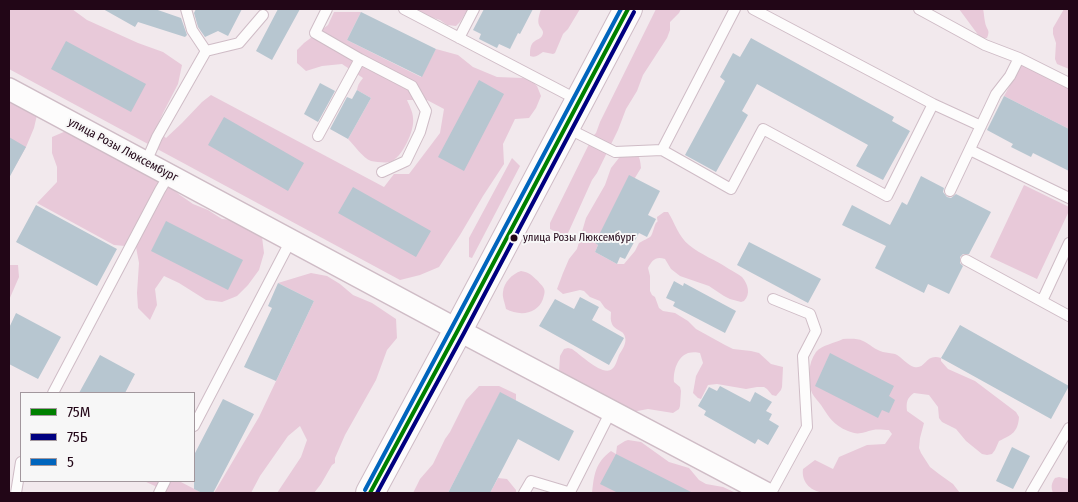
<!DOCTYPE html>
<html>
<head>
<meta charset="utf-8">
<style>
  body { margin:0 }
  #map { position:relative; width:1078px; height:502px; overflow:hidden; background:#f2e9ed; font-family:"Fira Sans Condensed",sans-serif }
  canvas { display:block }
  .frame { position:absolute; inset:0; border:10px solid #220617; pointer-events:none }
  .legend { position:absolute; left:20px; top:392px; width:175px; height:90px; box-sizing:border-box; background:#f7f7f7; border:1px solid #a2979d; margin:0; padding:6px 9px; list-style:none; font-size:15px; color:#220617 }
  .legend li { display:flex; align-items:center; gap:10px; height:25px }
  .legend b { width:25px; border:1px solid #a2979d }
</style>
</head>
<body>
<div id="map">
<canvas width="1078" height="502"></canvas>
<div class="frame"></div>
<ul class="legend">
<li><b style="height:6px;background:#008000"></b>75М</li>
<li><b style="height:6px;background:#000080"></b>75Б</li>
<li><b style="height:6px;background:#0065bd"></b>5</li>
</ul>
</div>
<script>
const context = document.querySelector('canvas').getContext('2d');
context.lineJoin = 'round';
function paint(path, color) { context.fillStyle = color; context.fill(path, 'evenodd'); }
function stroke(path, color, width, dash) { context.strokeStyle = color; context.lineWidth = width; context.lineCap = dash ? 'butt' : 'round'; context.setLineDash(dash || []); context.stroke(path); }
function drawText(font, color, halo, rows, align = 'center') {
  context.font = font + ' "Fira Sans Condensed",sans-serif'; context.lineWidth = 4; context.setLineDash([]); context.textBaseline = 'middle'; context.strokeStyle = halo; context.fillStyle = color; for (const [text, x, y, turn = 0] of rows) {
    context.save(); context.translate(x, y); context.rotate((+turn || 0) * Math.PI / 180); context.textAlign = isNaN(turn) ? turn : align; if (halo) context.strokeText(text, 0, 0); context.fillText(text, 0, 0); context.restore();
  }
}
const green = new Path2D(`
  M9,9h63l15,11 51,23 25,9 19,13 -4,19 -15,29 -7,16 10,9 16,-15 20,-21 9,-7 173,92 10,-13h15l31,-41 4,-24 -17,-9h-20c2,5 6,12 6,18 2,12 -11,40 -23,44 -4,1 -14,0 -19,-1 -8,-3 -17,-16 -23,-22l23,-41 -14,-8c1,-6 3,-8 6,-12l-21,-14 -20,2 -16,5 -9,-8v-13l7,-7 24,-18 6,-13h27l-14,28 74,37 15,-28 22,6 15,12 24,10 26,1 9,3 5,5 4,10 -5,12 -7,10 -14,1 -12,25 1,20 -21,32 -23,39 -21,32 -19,8 -20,5 -391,-211z
  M415,9h53l-8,13 -4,4 -9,-1 -7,-5 -13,-4z
  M541,9h39l-12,20 -5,5 -8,19 -2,1 -10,-2c-5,3 -7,6 -13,4 0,-6 0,-12 5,-15 3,-2 5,-2 7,-5 3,-5 -1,-7 -3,-11 -2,-5 1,-12 2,-16z
  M656,9h25l-2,4 -9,9v8l-3,8 -24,37 -6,16 -11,18 -8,21 -21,43 -5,7 -23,51 -2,4 -9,-2 -8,-4v-6l43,-87 3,-3 4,-11z
  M959,9h24c1,4 1,8 2,13 1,8 6,7 2,16h-5l-3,-2z
  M1064,9h5v60l-12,-5 -2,-5 1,-16 -3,-9v-6z
  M1023,62l46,18v49l-65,-33z
  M9,97l28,18 -3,13 -8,19 -17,30v15z
  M66,131l99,52 15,12 13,9 15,6 14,9 12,1 16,5 12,12 2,16 -5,17 -11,15 -11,11 -15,6 -16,-2 -27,-17 -15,-7 -9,13 2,16 -7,15 -12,-12 -1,-15 2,-30 -3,-16 -22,-2 -77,-42 20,-21v-15l-5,-14v-16z
  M626,149c12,4 14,6 15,19l-46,75 3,2 -3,7 22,12h7l11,-13 4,-8c14,-8 11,-3 16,-18 3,-7 3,1 2,-8l7,-5h4c7,11 10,24 21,33 12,10 27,15 40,24 4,2 9,5 13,8 6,7 9,17 2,24l-3,1 -11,-3 -6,-3 -15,-10 -29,-10 -9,-7 -6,-10c-10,-3 -13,2 -17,9l2,8v15l2,4 3,2 4,11 4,3 12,2 13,8 8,8 29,16 8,4 18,2 8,2 12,11 12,3 -1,20 -1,3 -5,6 -4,-1 -5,-6 -3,-2h-7l-11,2 -29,-5 -9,1 -7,14 -3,-1 -5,-5 3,-17 7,-13 -3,-10c-3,-1 -8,-1 -12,0 -11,4 -15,19 -14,29l6,5 1,4 -1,15 -1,3 -6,4 -25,-4 -16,3 -73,-40 1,-16 4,-7 4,-1 4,1c8,5 31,28 40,20 4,-3 5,-9 7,-14 3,-5 8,-12 6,-18 -1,-7 -11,-7 -13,-13 -2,-4 -1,-8 -1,-12l-6,-4 -5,-7 -10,-4 -6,-6 -4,-1 -17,4 -6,-5 6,-16 6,-14 8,-10 9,-31 19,-33 6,-17z
  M512,158l8,8 -48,92 -3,-1v-19z
  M1024,185l45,22v4l-32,68 -47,-22z
  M9,265h9l1,12 -10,23z
  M521,271c10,2 10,4 17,10 1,2 4,4 5,6 3,4 1,8 0,12 -6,16 -24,17 -37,10 -1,-6 -4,-12 -3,-17 1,-10 9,-18 18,-21z
  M311,273l16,3 13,8 13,11 19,8 24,16 1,19 -10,12 -11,30 -31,55 -10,23v5l-3,2 -11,19 -7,9h-37l24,-36 6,-17 -7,-14 -12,10 -28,40 -9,17h-37l45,-76 55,-116 -36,-18z
  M843,339c6,0 14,-1 20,2 7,3 12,9 20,11 4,1 8,1 12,2 7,3 12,11 19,13 12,3 11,-14 27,-9v3l7,8 27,12 41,31 3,5c-1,15 -7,18 -20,24l-4,9 -3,4 -5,1 -5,-1 -16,-13 -10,-12 -14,-7 -3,-4 -1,-11 -9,-12 -15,-2c-7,5 -8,9 -7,18l17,12 -4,15 -1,10 2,5 9,14 9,7 14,10 7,9h-135c-13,-1 -24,-10 -22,-24l12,-9 18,9 6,-12 28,-12 18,-1 7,-10 -3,-4c-5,0 -11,-1 -16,0 -10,2 -14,6 -25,1 -15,-6 -19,-14 -27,-26 -3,-4 -7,-8 -9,-12 -5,-12 -4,-30 4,-41 6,-7 19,-9 27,-13z
  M479,386h20l17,8v7l-16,-8 -52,100h-35l7,-14 13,-15 12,-25 5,-7 16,-32z
  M628,440l13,2 28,20 20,6 10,12 7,4 17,3 13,6h-144c2,-18 3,-30 19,-42l5,3 1,-8 8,-5z
  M1059,477l10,2v14h-16c-2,-6 -2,-9 2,-15z
  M498,478l9,1 9,11v3h-26z
  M144,481h35l23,12h-45l-2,-7z`);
const building = new Path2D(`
  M103,9h52l26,9 6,17 -2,2 -47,-15 -3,5z
  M196,9h46l-14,27 -10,-5 -13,6 -7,-10 -4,-14z
  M278,9h22l-28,51 -16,-9z
  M484,9h49l-13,25 -2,-1 -8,16 -11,-5 -2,4 -18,-9 2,-5 -8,-4z
  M361,12l75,37 -14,28 -75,-37z
  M751,38l143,79 -2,4 18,10 -27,49 -27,-14 12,-21 -111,-61 -15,27 6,4 -32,57 -31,-17 40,-74 -5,-4 13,-24 7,4z
  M66,41l80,43 -15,28 -80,-43z
  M479,80l25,14 -40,77 -26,-14z
  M320,83l15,8 -17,31 -14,-8z
  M357,90l14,8 -23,41 -18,-10 17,-32 5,2z
  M1004,96l65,33v42l-36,-18 -2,4 -20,-10 2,-3 -26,-14z
  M224,117l80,46 -16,28 -80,-46z
  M9,137l17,10 -17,31z
  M629,175l31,16 -12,24 8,4 -9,18 -8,-4 -14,26 -5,-2 -3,7 -22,-12 3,-7 -3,-2z
  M921,176l23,12 -1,4 4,5 4,1 5,-4 35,18 -22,42h-6l-3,3v6l3,3 -14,28 -21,-10 -4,9 -49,-25 11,-22 -44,-21 10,-20 38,20 12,-23 5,3z
  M353,187l78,44 -15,26 -78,-44z
  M36,205l81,44 -20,37 -81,-44z
  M166,221l77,39 -15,30 -77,-39z
  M749,242l72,37 -13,24 -71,-38z
  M674,281l9,5 1,-3 52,28 -11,22 -52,-27 2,-4 -9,-4z
  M278,283l36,18 -38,80 -32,-14 28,-59 -4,-2z
  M580,297l19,10 -7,13 32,18 -15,27 -70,-39 16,-27 19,10z
  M16,313l45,24 -23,42 -29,-15v-36z
  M960,325l109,61 -18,33 -110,-61z
  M830,353l64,33 -5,10 6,4 -6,13 -7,-3 -4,8 -63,-32z
  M100,355l35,19 -10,19h-46z
  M720,386l30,16 5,-10 17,10 -6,9 6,3 -3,6 10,6 -11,19 -10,-6 -3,5 -51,-29 2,-4 -8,-5 11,-19 8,4z
  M500,392l74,39 -15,30 -41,-22 -28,54h-42z
  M223,399l31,15 -41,79h-11l-8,-4v-34z
  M1012,447l18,9 -17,33 -17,-8z
  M616,454l77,39h-75l-18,-9z`);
const service = new Path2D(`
  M186,9l6,21 14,21
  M404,9l174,91
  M753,9l180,95
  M919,9l66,36 34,13
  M459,38l15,-29
  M360,59l52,27 14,25 -6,21 -14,29 -24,11
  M567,128l48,24 47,-2 69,39 32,-60 124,67 46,-92 48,22
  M318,136l42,-77 -45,-26 12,-24
  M662,150l73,-141
  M970,150l99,48
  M146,162l11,-25 49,-86 33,-8 24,-28
  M950,191l46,-97 14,-18 9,-18 50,25
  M966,260l103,56
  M1042,301l27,-58
  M53,393l107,-203 9,-15
  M194,426l97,-186
  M570,492l41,-81
  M16,493l5,-31
  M159,493l6,-12
  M524,493l7,-12 40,12
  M771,493l36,-66 -4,-71 13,-25 -6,-17 -37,-15
  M1031,493l38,-65`);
const minor = new Path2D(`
  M9,89l449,241 308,163`);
const secondary = new Path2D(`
  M370,493l88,-163 170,-321`);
const bus1 = new Path2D(`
  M370,493l88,-163 170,-321`);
const bus2 = new Path2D(`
  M377,493l87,-160 170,-321`);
const bus3 = new Path2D(`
  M365,490l87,-163 169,-318`);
const markers = [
  [514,238,4.5,"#220617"]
];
const busNames = [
  ["улица Розы Люксембург",523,238]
];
const streetNames = [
  ["улица Розы Люксембург",123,150,28]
];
paint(green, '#e8c9d9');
paint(building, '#b7c6d0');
stroke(service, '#cfbcc6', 12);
stroke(minor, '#cfbcc6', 24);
stroke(secondary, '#cfbcc6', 30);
stroke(service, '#fdfcfc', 10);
stroke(minor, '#fdfcfc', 21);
stroke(secondary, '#fdfcfc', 28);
stroke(bus1, '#008000', 4);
stroke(bus2, '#000080', 4);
stroke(bus3, '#0065bd', 4);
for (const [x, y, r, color] of markers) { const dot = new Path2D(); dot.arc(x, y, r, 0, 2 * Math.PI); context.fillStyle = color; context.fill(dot); stroke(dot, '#f7f7f7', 2); }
drawText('11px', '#220617', '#f7f7f7', busNames, 'left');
drawText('12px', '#220617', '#f7f7f7', streetNames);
</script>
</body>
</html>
